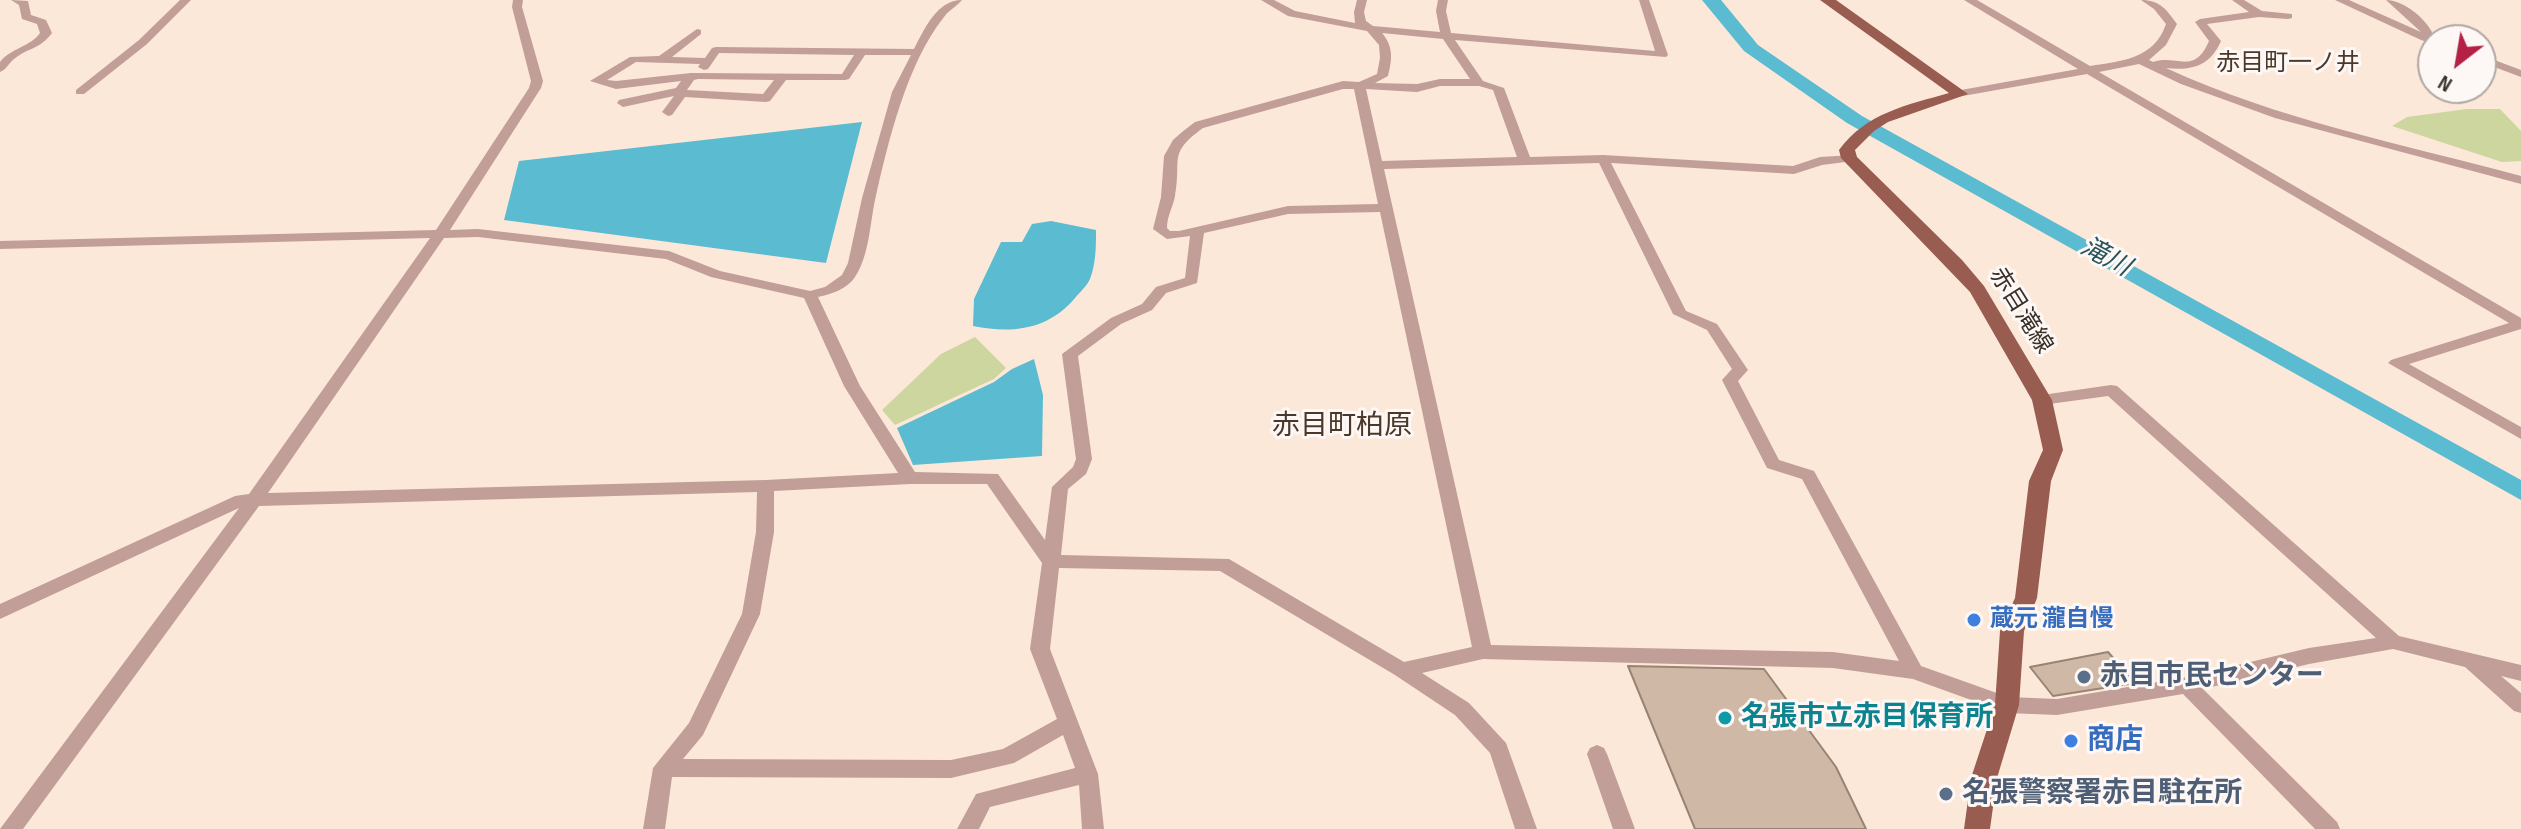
<!DOCTYPE html>
<html>
<head>
<meta charset="utf-8">
<style>
  body { margin:0 }
  #map { position:relative; width:2521px; height:829px; overflow:hidden; background:#fce8d9; font-family:"Sofia Sans Condensed",sans-serif }
  canvas { display:block }
  .north { position:absolute; left:2417px; top:24px; width:80px; height:80px; box-sizing:border-box; background:#fdf8f5; border:2px solid #afa8a3; border-radius:50%; rotate:211deg; font-size:22px; font-weight:700; line-height:32px; text-align:center; color:#393029 }
  .north::after { content:''; display:block; margin:auto; width:28px; height:36px; background:#b32145; clip-path:polygon(50% 0,100% 100%,50% 72%,0 100%) }
</style>
</head>
<body>
<div id="map">
<canvas width="2521" height="829"></canvas>
<div class="north">N</div>
</div>
<script>
const context = document.querySelector('canvas').getContext('2d');
context.lineJoin = 'round';
function paint(path, color) { context.fillStyle = color; context.fill(path, 'evenodd'); }
function stroke(path, color, width, dash) { context.strokeStyle = color; context.lineWidth = width; context.lineCap = dash ? 'butt' : 'round'; context.setLineDash(dash || []); context.stroke(path); }
function drawText(font, color, halo, rows, align = 'center') {
  context.font = font + ' "Sofia Sans Condensed","Noto Sans JP",sans-serif'; context.lineWidth = 6; context.setLineDash([]); context.textBaseline = 'middle'; context.strokeStyle = halo; context.fillStyle = color; for (const [text, x, y, turn = 0] of rows) {
    context.save(); context.translate(x, y); context.rotate((+turn || 0) * Math.PI / 180); context.textAlign = isNaN(turn) ? turn : align; if (halo) context.strokeText(text, 0, 0); context.fillText(text, 0, 0); context.restore();
  }
}
const green = new Path2D(`
  M2467,109h33l21,22v30l-19,1 -110,-36 15,-9z
  M975,337l31,31 -12,11 -99,46 -13,-15 59,-56z`);
const water = new Path2D(`
  M1702,0h19l37,45 104,71 659,364v20l-674,-377 -103,-72z
  M862,122l-36,141 -322,-43 15,-59z
  M1051,221l45,9c0,16 0,34 -6,49 -3,7 -11,14 -15,19 -27,32 -63,36 -102,28l1,-27 27,-57h21l10,-18z
  M1034,359l9,36 -1,61 -129,9 -16,-37 97,-46 18,-13z`);
const building = new Path2D(`
  M2108,652l27,31 -82,13 -23,-29z
  M1628,666l136,3 72,98 30,62h-171z`);
const minor = new Path2D(`
  M11,0l17,1 3,14 15,5 6,13c-13,17 -23,14 -38,26 -6,5 -7,10 -14,13v-10c11,-14 30,-15 40,-29l-3,-9 -15,-5 -3,-14z
  M180,0h11l-44,44 -63,50h-8v-4l63,-50z
  M513,0h10l-1,7 21,74 -2,7 -91,142 28,-1 191,22 51,20 90,20 15,-4 17,-12 6,-12 14,-65 30,-106 19,-37h-46l-16,24 -4,1h-59l-16,21 -4,1 -81,-5 -13,18 -4,1 -6,-4 12,-16 -51,11 -6,-4 2,-3 57,-12 5,-7 -65,8 -26,-8 40,-24 29,-1 38,-27 4,1v4l-29,23 33,1 7,-10 4,-1 198,2c11,-21 23,-49 48,-49 -5,6 -13,10 -18,17 -37,46 -56,125 -69,183 -5,24 -6,56 -20,77 -8,12 -23,17 -37,20l42,89 55,86 83,2 47,66 7,-53 21,-20 3,-8 -14,-105 49,-36 31,-14 14,-17 29,-9 5,-42 -23,3 -14,-10 8,-32 3,-41 9,-16 9,-8 13,-10 148,-41 16,1 18,-8 3,-16 -1,-13 -12,-14 -79,-15 -27,-16h13l21,11 60,12 -1,-11 3,-12h10l-3,12 2,9 7,5 67,6 -4,-21 2,-11h10l-2,11 5,22 204,18 -16,-51h10l19,55 -2,2 -211,-17 28,41 21,7 26,69 73,-2 190,11 27,-9 33,-2v6l-31,4 -28,9 -183,-11 75,148 31,13 31,46 -10,11 41,79 35,11 107,195 87,31 49,2 130,-22 122,-29 67,-10 -268,-242 -66,9 -8,-5 8,-5 69,-10 6,1 282,250 122,29v16l-20,-5 20,17v20l-7,-2 -49,-44 -72,-18 -84,15 -106,25 134,133 3,7h-25l-132,-135 -126,21 -50,-2 -94,-34 -80,-11 -350,-9 -61,14 47,30 37,40 31,86h-22l-25,-76 -35,-38 -60,-40 -175,-104 -161,-3 -9,81 48,125 6,55h-22l-3,-44 -89,22 -11,22h-22l19,-35 99,-26 -12,-33 -49,28 -63,15 -279,-1 -7,52h-22l10,-61 36,-45 53,-109 14,-82 1,-40 -498,14 -236,323h-23l239,-321 -239,111v-15l235,-108 14,-2 181,-256 -430,11v-8l436,-11 93,-142 2,-7 -19,-74zM1382,33l61,6 27,40h-30l-23,5 -42,-1 13,-7c4,-16 6,-29 -6,-43zM719,53l135,2 -12,19 -151,-1 -75,8 -9,-1 29,-18 64,2 -2,3 6,3 4,-1zM698,79l76,1 -11,14 -76,-4 7,-10zM1440,86h39l14,4 24,67 -135,4 -16,-72 51,3zM1343,89h11l24,115 -90,2 -109,25h-9l-3,-3c0,-12 6,-21 8,-32 7,-38 -8,-42 28,-68zM1599,163l74,151 34,16 25,39 -10,11 43,84 2,4 35,11 97,182 -66,-9 -342,-7 -107,-476zM1380,212l92,435 -68,15 -175,-103 -168,-4 7,-66 18,-15 6,-15 -14,-103 43,-32 31,-14 14,-17 31,-10 7,-50 84,-19zM478,237l188,22 45,18 93,21 40,88 54,87 -132,7 -498,13 176,-255zM910,484h77l55,79 -12,86 27,70 -54,30 -52,11 -268,-1 20,-24 57,-121 14,-82v-41z
  M1964,0h13l113,66c32,-5 64,-7 76,-42l-12,-15 -13,-9c19,0 25,9 36,24l-11,21 -17,15 4,2c24,-8 41,14 56,-21l-14,-19 5,-3 49,-7 -17,-12h12l18,11 30,3v4l-4,1 -29,-2 -52,7 14,17c-11,25 -29,30 -55,27 113,52 236,76 355,108v8l-246,-66 -94,-34 -42,-20 -40,8 422,246v11l-112,35 112,63v12l-133,-76 3,-3 118,-37 -422,-249 -130,23 -2,-3 6,-4 117,-21z
  M2335,0h14l72,32 -35,-32c17,0 38,17 46,32l-1,4 7,4h-5v4l-12,-4z
  M2481,55l40,15v7l-40,-15z
  M1597,745l7,3 3,6 28,75h-22l-26,-75 3,-6z`);
const major = new Path2D(`
  M1820,0h16l132,94 -80,28 -14,9 -19,19 2,7 105,103 22,26 68,114 11,50 -12,31 -14,117 -13,33 -5,74 -22,73 -7,51h-26l7,-51 24,-73 5,-74 15,-33 14,-117 14,-31 -11,-50 -62,-108 -129,-134 -2,-8c27,-37 68,-45 110,-57z`);
const markers = [
  [1974,620,8,"#3f7fe0"],
  [2084,677,8,"#5c6f8a"],
  [1725,718,8,"#0f9aa8"],
  [2071,741,8,"#3f7fe0"],
  [1946,794,8,"#5c6f8a"]
];
const farQuarternames = [
  ["赤目町一ノ井",2288,64]
];
const streetNames = [
  ["赤目滝線",2020,311,58]
];
const shopNames = [
  ["蔵元 瀧自慢",1990,620]
];
const waterNames = [
  ["滝川",2105,258,28]
];
const quarterNames = [
  ["赤目町柏原",1342,427]
];
const nearServicenames = [
  ["赤目市民センター",2100,677],
  ["名張警察署赤目駐在所",1962,794]
];
const nearCulturenames = [
  ["名張市立赤目保育所",1741,718]
];
const nearShopnames = [
  ["商店",2087,741]
];
paint(green, '#ccd69e');
paint(water, '#5abbd1');
paint(building, '#cfb8a6');
stroke(building, '#998372', 2);
paint(minor, '#c19e97');
paint(major, '#995c51');
for (const [x, y, r, color] of markers) { const dot = new Path2D(); dot.arc(x, y, r, 0, 2 * Math.PI); context.fillStyle = color; context.fill(dot); stroke(dot, '#fdf8f5', 3); }
drawText('24px', '#4b3829', '#fdf8f5', farQuarternames);
drawText('24px', '#393029', '#fdf8f5', streetNames);
drawText('bold 24px', '#366cbe', '#fdf8f5', shopNames, 'left');
drawText('italic 26px', '#29545e', '#fdf8f5', waterNames);
drawText('28px', '#4b3829', '#fdf8f5', quarterNames);
drawText('bold 28px', '#4e5e75', '#fdf8f5', nearServicenames, 'left');
drawText('bold 28px', '#0d838f', '#fdf8f5', nearCulturenames, 'left');
drawText('bold 28px', '#366cbe', '#fdf8f5', nearShopnames, 'left');
</script>
</body>
</html>
